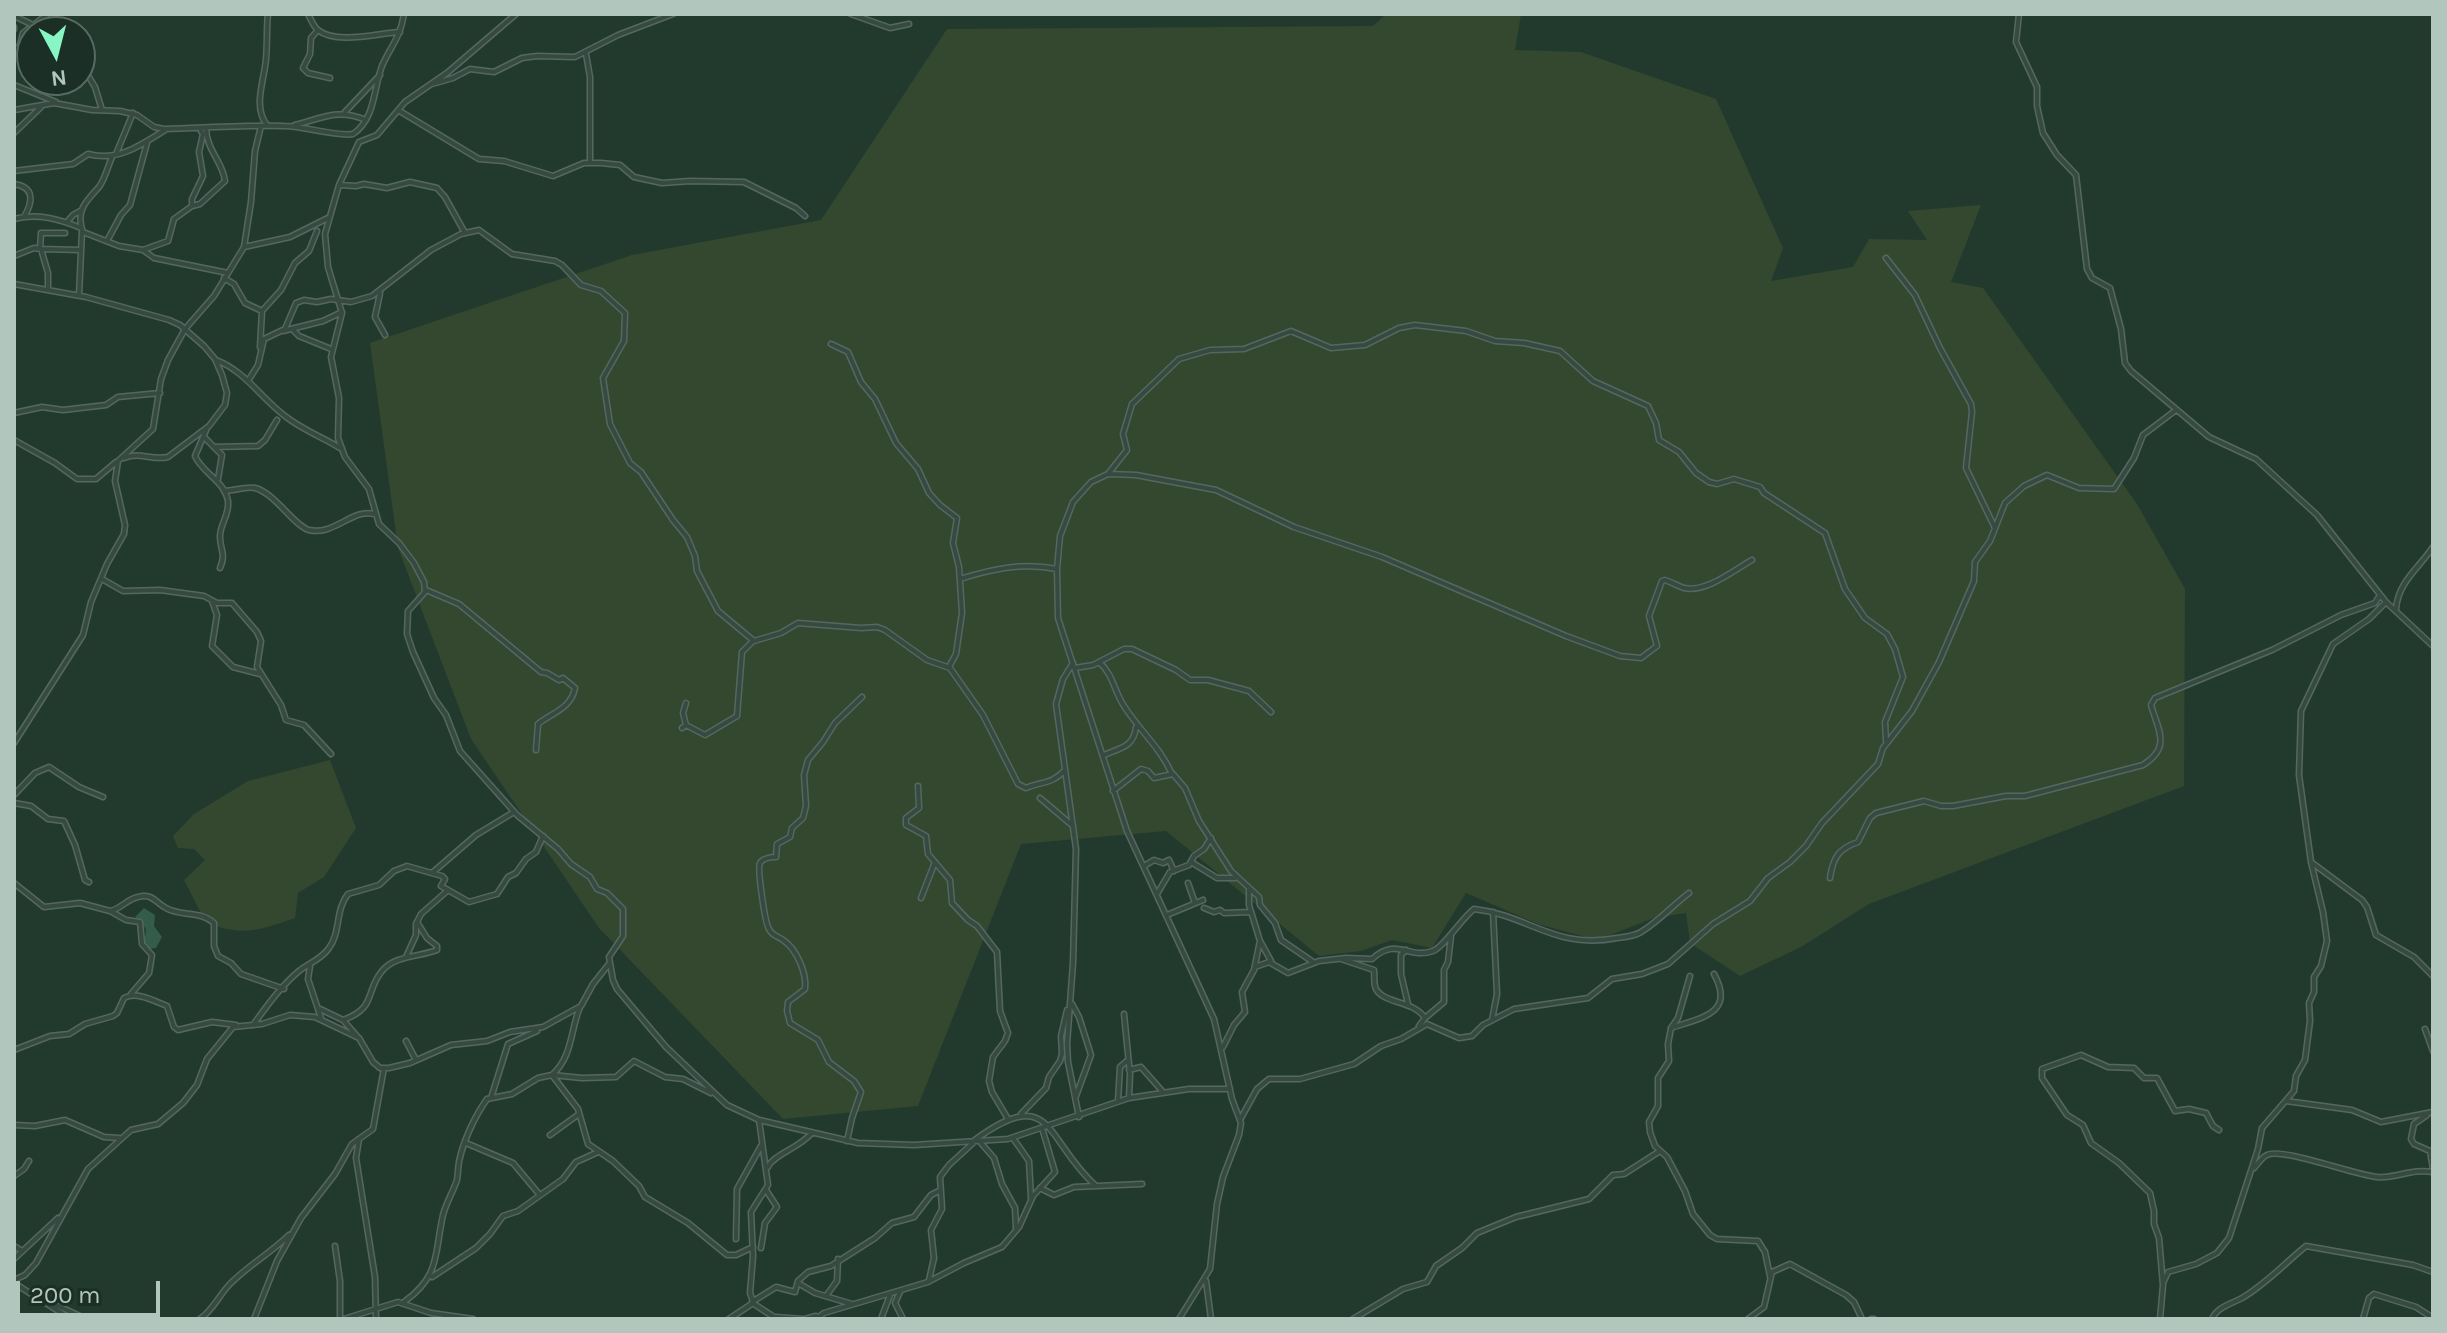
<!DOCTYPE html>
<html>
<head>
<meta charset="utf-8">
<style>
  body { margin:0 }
  #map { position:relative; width:2447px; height:1333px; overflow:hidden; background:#223a2e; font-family:Karla,sans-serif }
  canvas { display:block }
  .frame { position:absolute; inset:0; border:16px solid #b1c6bd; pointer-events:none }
  .north { position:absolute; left:16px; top:16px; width:80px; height:80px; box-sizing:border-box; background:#1b2f26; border:2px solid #576b62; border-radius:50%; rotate:173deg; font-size:22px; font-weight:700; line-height:32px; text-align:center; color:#b1c6bd }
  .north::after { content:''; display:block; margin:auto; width:28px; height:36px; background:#87f5c4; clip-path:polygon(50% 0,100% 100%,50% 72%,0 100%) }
  .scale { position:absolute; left:16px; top:1281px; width:144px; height:36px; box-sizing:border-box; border:4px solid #b1c6bd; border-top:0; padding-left:10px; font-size:24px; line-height:28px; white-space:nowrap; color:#b1c6bd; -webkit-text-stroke:6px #1b2f26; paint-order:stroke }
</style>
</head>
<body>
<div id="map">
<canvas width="2447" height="1333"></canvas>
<div class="frame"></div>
<div class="north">N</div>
<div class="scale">200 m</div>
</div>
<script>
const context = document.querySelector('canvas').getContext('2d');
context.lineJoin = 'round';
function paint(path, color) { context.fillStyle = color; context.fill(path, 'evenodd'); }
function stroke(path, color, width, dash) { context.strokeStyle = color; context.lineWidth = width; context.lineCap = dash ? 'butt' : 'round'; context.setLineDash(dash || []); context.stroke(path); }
const green = new Path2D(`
  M1386,14h135l-6,36 66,2 135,47 67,149 -12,33 82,-14 16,-28 58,1 -19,-29 73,-6 -30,77 32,6 154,216 48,85 -1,197 -315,118 -68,43 -61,29 -50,-33 -4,-30 -32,5 -57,22 -59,-16 -72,-31 -34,55 -40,-8 -31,11 -42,5 -153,-125 -145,13 -103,262 -135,13 -184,-191 -128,-189 -73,-191 -28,-205 262,-88 189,-35 126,-191 426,-3z
  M330,760l26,68 -32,49 -26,16 -3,25c-37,13 -52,18 -89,5l-22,-43 21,-20 -11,-11 -16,-1 -5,-12 21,-22 54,-33z`);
const water = new Path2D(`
  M144,908l11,7 -1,11 8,11 -6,11 -7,1 -5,-5 2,-14 -5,-10 -6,-3z`);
const minor = new Path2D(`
  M308,14c3,5 5,12 10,16 18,15 61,3 82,2
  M516,14l-69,59 -42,29 -28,33 -18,7 -20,43 -14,49 3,33 14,46 -11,44 8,41 -1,40 7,19 24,32 10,35 20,19 15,20 10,19 1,10 -17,19 -1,23 6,18 21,46 12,17 14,36 57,64 41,34 13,15 19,13 7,12 10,4 16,16v27l-14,21 4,23 4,9 49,58 61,58 32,15 99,23 56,2 94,-6 121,-41 60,-9h41
  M851,14l39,14 19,-4
  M2019,14l-3,28 21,45v19l6,27 14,22 19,20 11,94 5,9 18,10 11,41 4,34 6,8 78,66 47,22 61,56 69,87 47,44
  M14,16l34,16
  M14,27v2
  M318,30l-7,8 -1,16 -7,14 5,5 22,5
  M14,52l6,-7 3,-12 25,-19
  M586,54l4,23v86
  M80,62l15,25 7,23
  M432,84l21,-6 17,-9 24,3 28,-14 15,-2 38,1 43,-22 55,-21
  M14,85l42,17
  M14,110l40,-7 38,7 28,1 17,4 17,12 10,2c40,-1 80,-4 120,-3 21,0 52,11 69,8 23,-16 20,-45 29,-68 9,-21 18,-27 22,-52
  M398,110l81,49 25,2 49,15 31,-13h17l19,2 14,12 28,6 28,-2 54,1 52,26 9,8
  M345,112l35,-37
  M267,125c-13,-16 -5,-39 -2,-58 3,-17 1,-35 3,-53
  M295,125c28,-7 43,-17 71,-5
  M14,133l27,-26
  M116,154l17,-41
  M112,157c-4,9 -7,22 -13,30 -13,14 -24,24 -16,45l36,14 24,4 11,8 74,15
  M14,171l59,-7 15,-10c30,8 53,-9 77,-24
  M14,184c21,3 19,18 10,33
  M340,185l16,1 8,-2 23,4 23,-6 27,6 8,9 20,36
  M192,206v-7l11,-23 -4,-24 4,-18 -2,-3
  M14,219c24,-6 45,0 67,9
  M67,222l6,-7 9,-5
  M107,241l14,-26 9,-10 17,-62
  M244,247l46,-10 38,-19
  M40,249l1,-16h24
  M41,249l39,1
  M143,250l25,-9 6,-22 18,-13 8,-2 25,-23c-2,-19 -18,-30 -19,-52
  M14,256l20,-8 7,1 7,24v16
  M1886,258l29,37 25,53 31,56 1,8 -6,56 29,60
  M224,278l10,6 11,19 17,8
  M14,284l72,13 83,23 11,5 24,21 11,13 7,16 5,18 -2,12 -16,21 -41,31c-16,4 -28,-6 -44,1
  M380,293l-5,24 10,18
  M79,295l3,-64
  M283,331l40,-10 19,-9
  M294,331l5,5 32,13
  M831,344l17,8 13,30 14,17 21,44 22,26 11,24 11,12 17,13 -4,25 6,24 3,46 -6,41 -7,13
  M260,347l2,-36 19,-21 14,-27 14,-12 8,-20
  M216,360c29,11 45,38 69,56 16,13 37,21 55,32
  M248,381l10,-16 6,-26 21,-10 11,-26 8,-3 13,2 14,-3 20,3 21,-6 59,-46 30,-16 18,-4 33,24 43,7 7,4 19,20 20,6 24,22 -1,28 -21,37 7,46 20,39 11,9 32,48 14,17 8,19 2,15 21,40 36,30 27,-8 17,-10 63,5 16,-1 8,3 42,30 23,8 33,47 35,69 8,4c16,-7 25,-3 39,-18
  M14,413l28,-6 21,3 43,-5 12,-8 42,-4
  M207,428l-12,28c7,17 29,24 33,45 2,14 -9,24 -8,37 1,15 6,15 0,30
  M204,437l18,18 -4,24
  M14,440l41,23 22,16h19l20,-17
  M214,447l44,-1 7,-6 12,-20
  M1108,474l19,-24 -4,-16 9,-30 47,-45 31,-9 34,-1 47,-18 40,17 34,-3 34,-17 16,-3 51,6 29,10 29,2 36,8 33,30 55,25 8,17 3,17 20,12 17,21 13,9 8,2 17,-5 26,8 4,6 61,40 20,56 20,29 22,16 8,15 8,28 -18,45 1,19
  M224,491c10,0 22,-5 31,-3 20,5 39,38 54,42 25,6 44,-22 65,-16
  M102,579l21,12 37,-1 44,6 13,7h15l25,29 4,9 -4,26 24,38 5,15 18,5 27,29
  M960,579c32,-10 63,-17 97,-10
  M426,590l33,14 82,68 6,1 12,7 4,-2 12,10c-4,21 -24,25 -37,36l-2,26
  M212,601l5,14 -5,31 21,21 27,7
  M2396,609c2,-27 23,-41 37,-62
  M1099,662c14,12 15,29 25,44 15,24 36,41 48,68
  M1073,663l-10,16 -7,25 20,145 -3,114 -6,81 1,18 11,55
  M1075,668l18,-3 31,-16h8l44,21 14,10h18l41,11 22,21
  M686,703l-3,10 3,12
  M682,728l4,-3 19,10 32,-19 5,-64 11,-11
  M14,743l69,-108 8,-33 16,-38 17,-30 1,-9 -10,-44 3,-20 35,-32 8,-50 7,-19 17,-31 29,-33 30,-49 7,-45 4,-51 6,-25
  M1104,755c16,-7 30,-8 32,-28
  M918,786l1,22 -13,10v7l20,11 2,18 22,26 2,23 16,17 9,6 20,26 3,59 8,22 -3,8 -12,16 -4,24 3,11 16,27
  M1113,791l28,-22 7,2 6,7 19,-4 12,14 14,33 32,50 28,26 1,8 15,18 6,17 32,22
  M14,795l21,-22 14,-6 30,20 24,10
  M1040,798l33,28
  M14,803l17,3 17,13 16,2 11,24 10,35 4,2
  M1191,862l26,16h18
  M2311,862l51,38 5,7 9,28 38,22 19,19
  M1144,866l10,-6 9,3 6,-3 5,11
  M432,873l44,-38 38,-23
  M1830,878c3,-20 8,-29 28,-36l12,-24 6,-5 48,-12 17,5h12l53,-10h19l118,-31c28,-18 16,-33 8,-60l4,-7 117,-48 69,-35 34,-12 5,-8
  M14,883l30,24 36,-4 30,8c11,-2 17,-12 28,-14 14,-4 17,5 28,11 15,9 34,2 48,15v23l4,10 13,7 10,11 43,15
  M1188,883l7,20
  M1157,894l13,-22 19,-7 5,-9 10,-7 7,-11
  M921,898l14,-36
  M1204,908l10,4 6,-2 4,3 27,-1
  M110,911l16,9 14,2 2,22 10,11 -3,18 -18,21
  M1167,915l36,-15
  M1260,941l11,20
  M1406,950l-5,5v19l7,30
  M406,957l10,-22v-11l5,-10 26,-23
  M1341,959l33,11c1,6 -1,13 2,19 8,15 37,11 49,29
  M310,966l-2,13 13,39
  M1255,967l14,-5 19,11 31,-12 27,-3 26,1c25,-23 36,1 61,-8 11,-4 28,-32 41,-42 55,6 80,41 143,29 8,-1 18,-2 24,-6 17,-10 32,-27 48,-39
  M1690,976l-12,42 -7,10 -3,16 1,17 -11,17v28l-9,16 1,10 5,14 12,11 18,34 8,23 17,21 7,4 41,2 7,11 5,24
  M1072,1004l7,13 12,38 -15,41
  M580,1007c-10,24 -7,49 -28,68l26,34 10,35 25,17 26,25 6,11 43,26 39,32h9l17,-8
  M320,1009l23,11 14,16
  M1124,1014l6,60 -1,24
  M343,1020c34,-12 22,-29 39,-49 13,-16 38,-14 55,-21v-4l-10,-8 -10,-16
  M1492,1020l5,-26 -4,-82
  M253,1025c14,-19 28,-39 46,-54 10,-8 23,-12 30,-23 12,-16 6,-38 19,-54l31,-9 15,-14 13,-5 35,10 3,3 -4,7 28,16 28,-8 11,-17 8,-4 10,-14 10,-7 7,-16
  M1419,1026l6,-8 19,-16v-32l4,-8 3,-26
  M1671,1028c29,-10 65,-14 43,-54
  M2425,1029l8,22
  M406,1041l10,19
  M1223,1047l11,-22 11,-13 -3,-20 12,-22 6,-29 -11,-36v-16
  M14,1050l36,-14 19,-2 16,-10 28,-8 4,-3 7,-15c13,-7 30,3 43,8l7,21 4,3 34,-8 24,3
  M1129,1070l12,-3 22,25
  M491,1098l17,-54 29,-13
  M1118,1101l2,-34 8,-7
  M2286,1101l66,9 29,12 52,-10
  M1021,1114l25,-26 3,-11 11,-16 2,-7 -1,-18 6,-26
  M2427,1115l-13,9 -3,15 3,5 16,7 3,18
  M1241,1118l16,-29 12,-10h31l54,-15 27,-18 20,-7 26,-15 32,14 13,-2 11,-11 31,-16 74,-11 24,-19 30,-5 26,-10 45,-40 37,-23 18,-23 22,-16 16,-16 16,-23 56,-59 5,-16 29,-37 27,-49 35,-81 1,-19 15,-21 15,-38 19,-17 23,-11 32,13 35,1 20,-31 9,-23 33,-25
  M759,1120l9,65 -17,27 2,44 -3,37 4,11 23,15
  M14,1125l21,1 30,-6 39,17 15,1
  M550,1135l29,-21
  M1013,1138l16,23 2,37
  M359,1139l-3,19 19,119 1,42
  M847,1141l5,-23 9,-26 -7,-11 -25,-19 -11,-22 -28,-17 -3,-12 1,-9 17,-13c2,-15 -8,-40 -22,-49 -5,-4 -11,-4 -14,-11 -4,-6 -12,-61 -9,-66 3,-5 12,-6 16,-6l1,-13 13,-7 2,-9 11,-10 3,-12 -2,-31 4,-15 15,-18 12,-19 27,-26
  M972,1142c82,-61 72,-2 124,44
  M466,1143l47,20 26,31
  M981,1143l13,15 8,26 13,24 1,20
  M768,1167c5,-12 31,-19 44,-34
  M2254,1168c4,-4 8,-11 13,-13 15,-8 87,20 110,22 19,2 34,-9 56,-5
  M14,1176l10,-7 5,-8
  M1040,1188l14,7 20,-8 68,-3
  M736,1239l1,-50 24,-43
  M14,1246l8,5
  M335,1246l5,35v38
  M761,1248l4,-25 12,-16 -11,-17
  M14,1259l44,-41
  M432,1277l44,-29 14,-14 13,-18 15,-5 45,-32 13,-17 20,-9
  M14,1280l11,-5 11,-12 52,-94 43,-39 27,-6 25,-21 14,-18 10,-26 26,-32 29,-3 28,-9 25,2 44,21 14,24 7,6h9l21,-5 41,-18 36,-4 23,-9 33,-5 38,-21 12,-22 16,-20
  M929,1280l5,-22 -3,-28 11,-21 -2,-32 9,-12 24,-22
  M1206,1281l5,38
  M14,1283l57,36
  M798,1283l17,10 37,11
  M2163,1283l5,-11 28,-8 21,-11 12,-15 29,-89 4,-21 32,-37 2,-15 9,-16 5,-39 -1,-18 5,-11v-15l7,-11 6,-25 -4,-29 -12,-50 -12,-87 2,-64 32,-67 36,-25 17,-17
  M900,1292l-5,11 8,16
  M826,1296l11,-15 1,-22
  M41,1298l45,21
  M404,1302c37,-27 30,-47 39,-87 3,-12 10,-23 14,-35 1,-6 1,-12 2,-18 4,-21 16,-46 28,-63l25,-5 26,-16 14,-3 30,3 34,-1 18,-16 31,16 18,2 28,14
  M752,1302l24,-15 19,5 3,-11 10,-9 23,-6 44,-28 17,-15 22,-6 17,-22 8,-4
  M776,1317l26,2
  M200,1319c13,-9 18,-22 29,-34 18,-19 42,-32 60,-50
  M254,1319l23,-58 24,-43 34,-44 17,-30 21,-15 11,-61
  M344,1319l54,-17 33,11 42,6
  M729,1319l24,-16
  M805,1319l11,-3
  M816,1319l8,-6 104,-31 36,-19 38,-16 17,-20 14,-31 22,-24 -13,-44
  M881,1319l9,-24
  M1179,1319l31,-50 7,-65 6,-27 16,-42 2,-12 -9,-24 -18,-80 -87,-188 -69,-213 -1,-49 3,-33 13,-34 18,-20 17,-8 28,1 80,15 78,37 88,30 184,79 54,20 21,2 16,-12 -8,-30 13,-35 3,-1c6,2 13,6 19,8 22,5 50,-18 68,-28
  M1353,1319l50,-30 24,-7 9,-16 26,-18 15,-15 39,-16 73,-18 24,-24 11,-1 36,-23
  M1748,1319l16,-12 8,-35 18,-8 56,31 8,7 8,17
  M1871,1319h3
  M2160,1319l3,-34 -4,-47 -5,-14v-13l-4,-18 -31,-30 -28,-20 -8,-18 -16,-10 -25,-37v-9l39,-14 27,12 26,1 10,10h13l18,33 14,-2 17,4 7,13 6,4
  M2212,1319c5,-12 19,-15 30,-21 24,-14 43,-35 64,-52l107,19 20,7
  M2363,1319l6,-21 5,-4 42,13 17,11`);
paint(green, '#33482f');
paint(water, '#335d4a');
stroke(minor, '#54685f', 7);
stroke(minor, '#364a41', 4);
</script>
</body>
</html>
